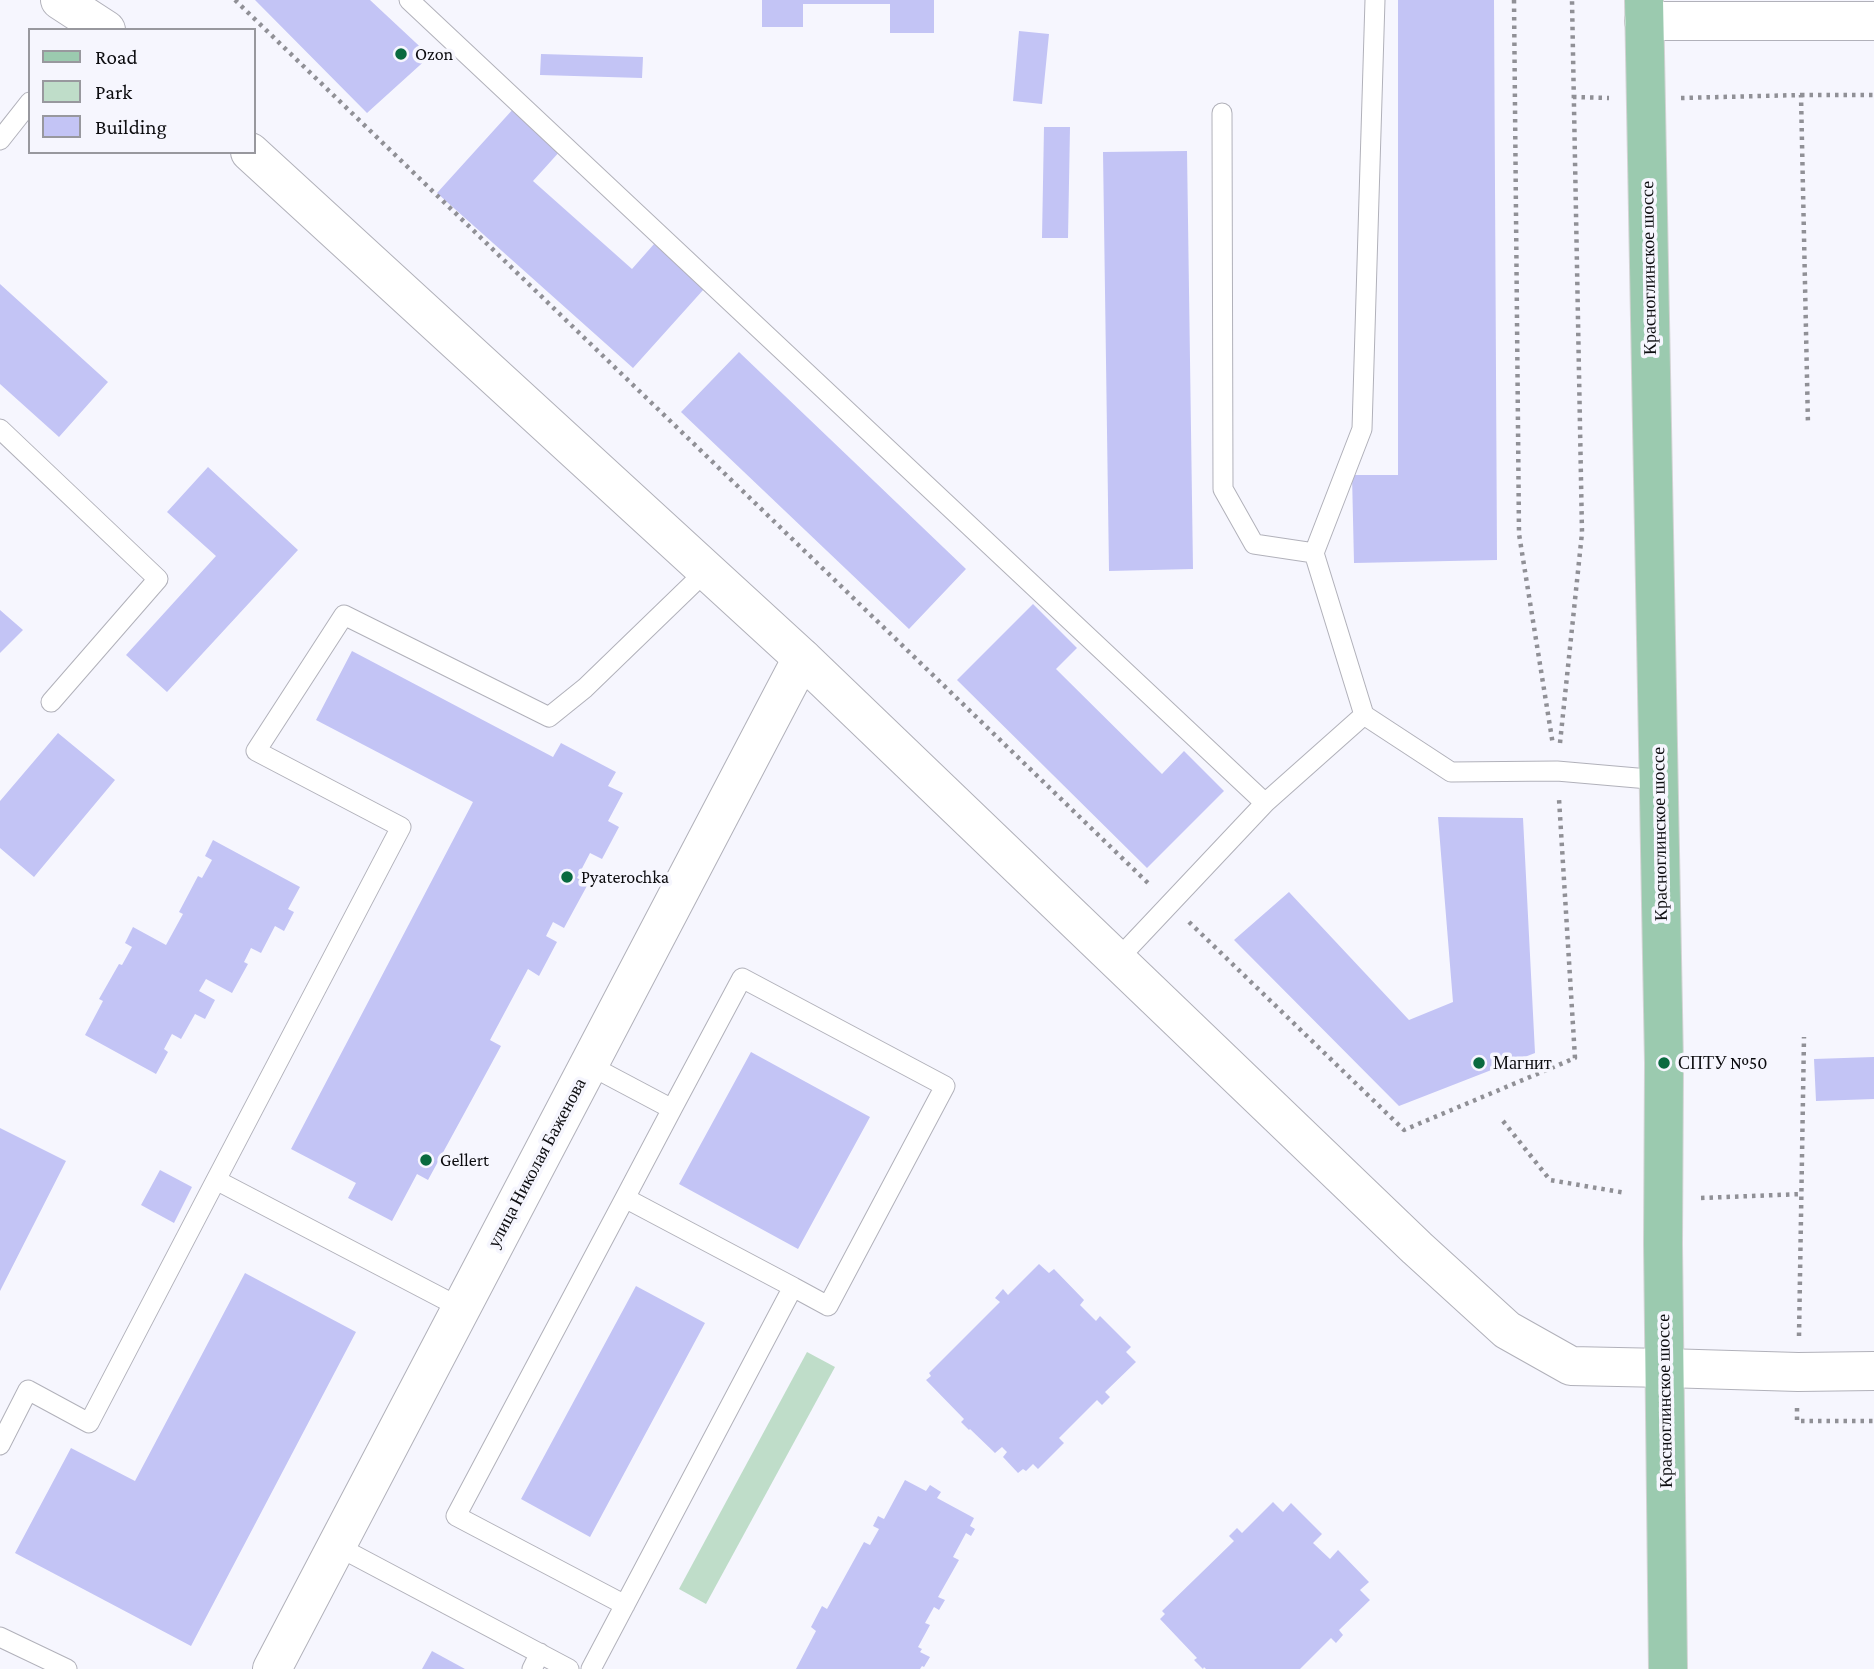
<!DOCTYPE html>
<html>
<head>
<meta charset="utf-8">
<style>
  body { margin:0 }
  #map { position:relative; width:1874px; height:1669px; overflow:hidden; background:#f6f6fe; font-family:"Crimson Pro",serif }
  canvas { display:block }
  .legend { position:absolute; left:28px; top:28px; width:228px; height:126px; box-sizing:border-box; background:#f6f6fe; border:2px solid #98989e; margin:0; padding:9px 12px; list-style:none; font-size:21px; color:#0c0c0f }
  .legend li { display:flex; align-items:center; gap:14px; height:35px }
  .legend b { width:35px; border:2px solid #98989e }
</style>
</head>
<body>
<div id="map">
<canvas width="1874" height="1669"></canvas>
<ul class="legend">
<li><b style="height:9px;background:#9bcaaf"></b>Road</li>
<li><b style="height:19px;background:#bfddc9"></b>Park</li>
<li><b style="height:19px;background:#c3c4f5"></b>Building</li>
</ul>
</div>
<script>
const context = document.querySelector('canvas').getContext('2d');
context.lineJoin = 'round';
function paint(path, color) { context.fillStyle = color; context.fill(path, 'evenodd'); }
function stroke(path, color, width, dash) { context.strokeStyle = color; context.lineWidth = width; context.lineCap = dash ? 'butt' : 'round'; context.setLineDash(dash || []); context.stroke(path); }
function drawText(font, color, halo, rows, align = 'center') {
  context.font = font + ' "Crimson Pro",serif'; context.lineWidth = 7; context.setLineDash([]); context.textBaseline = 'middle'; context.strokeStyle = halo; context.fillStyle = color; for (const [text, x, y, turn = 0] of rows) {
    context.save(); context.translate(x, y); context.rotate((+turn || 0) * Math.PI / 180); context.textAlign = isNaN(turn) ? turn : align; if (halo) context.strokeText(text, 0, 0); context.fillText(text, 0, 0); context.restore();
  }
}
const green = new Path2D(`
  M807,1352l28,15 -129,237 -27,-15z`);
const building = new Path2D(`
  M255,0h115l60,56 -63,57z
  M762,0h172v33h-44v-29h-87v23h-41z
  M1398,0h96l3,560 -143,3 -2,-88h46z
  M1019,31l30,3 -7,70 -29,-3z
  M541,54l102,3 -1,21 -102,-3z
  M514,108l47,42 -28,31 99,88 22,-25 50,45 -71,79 -196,-175z
  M1044,127h26l-2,111h-26z
  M1187,151l6,418 -84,2 -6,-419z
  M0,284l108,98 -49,55 -59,-53z
  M739,352l227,217 -57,60 -228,-217z
  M208,467l90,83 -131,142 -41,-37 90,-99 -49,-44z
  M1033,604l44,44 -21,21 106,105 22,-23 40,40 -77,77 -190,-188z
  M0,610l23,20 -23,23z
  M352,651l201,106 8,-14 55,29 -8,14 15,7 -15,28 11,6 -17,32 -12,-6 -13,25 11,6 -24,44 -11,-6 -7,14 11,6 -18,34 -11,-7 -38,71 11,6 -73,134 -11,-6 -25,47 -44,-23 8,-15 -65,-34 182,-347 -157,-82z
  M58,733l57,47 -81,97 -34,-29v-47z
  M1438,817l85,1 12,235 -136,53 -165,-166 55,-48 120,128 44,-18z
  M213,840l87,47 -12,22 6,3 -10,19 -9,-5 -14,27 -10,-5 -7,14 4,2 -16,29 -26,-14 -7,12 16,9 -10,19 -10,-5 -14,25 -9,-5 -8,15 4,3 -12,22 -71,-39 18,-34 -4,-2 20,-35 3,1 10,-18 -7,-4 8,-16 33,18 17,-31 -4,-2 19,-36 4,2 10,-18 -7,-4z
  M751,1052l119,65 -72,132 -119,-65z
  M1874,1057v42l-58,2 -2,-42z
  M0,1128l66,33 -66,130z
  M160,1170l32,17 -18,36 -33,-18z
  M1039,1264l10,9 5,-4 30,31 -4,5 16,16 4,-5 31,31 -5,5 10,10 -31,30 5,5 -8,8 -5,-5 -38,38 5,5 -26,26 -5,-5 -7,7 -3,-2 -5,4 -15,-16 4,-5 -5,-5 -7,6 -25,-24 -1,1 -8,-8 3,-3 -38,-39 5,-4 -2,-3 71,-71 -5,-4 8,-9 5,6z
  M245,1273l111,59 -165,314 -176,-93 56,-105 64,33z
  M636,1286l69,37 -115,214 -69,-38z
  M905,1480l21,11 4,-6 11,7 -4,6 37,20 -4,8 5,3 -4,7 -5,-3 -13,24 6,3 -21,37 7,3 -6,10 -5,-3 -9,16 5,2 -12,22 4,2 -2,3 10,5 -6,10 -2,-1 -2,3h-124l20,-38 -5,-4 11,-21 5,3 37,-67 6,3 9,-16 -6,-3 5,-10 6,3z
  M1273,1502l10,10 8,-9 31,31 -9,9 17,16 8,-9 31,32 -9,8 10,10 -31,30 4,5 -7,8 -5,-5 -31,31h-94l-2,-2 -1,2 -9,-9 3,-2 -37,-39 5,-5 -3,-3 72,-70 -5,-5 8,-8 5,5z
  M432,1651l33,18h-43z`);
const path = new Path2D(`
  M235,0l915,885
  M1514,0l5,534 34,211
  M1801,95h73
  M1573,97l36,1
  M1681,98l120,-3 7,330
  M1560,743l22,-210 -10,-533
  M1189,922l215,208 171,-72 -16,-259
  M1503,1121l47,59 76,13
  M1701,1198l101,-4
  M1799,1336l5,-299
  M1797,1408v13h77`);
const lane = new Path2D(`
  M409,0l856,803 -148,157
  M1375,0l-13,429 -48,124 50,162 87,57 106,-1 103,9
  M1222,113l1,376 31,55 60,9
  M0,140l30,-38
  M0,429l158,150 -107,123
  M1265,803l99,-88
  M589,1065l83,44 -47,89 168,89 -202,382
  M672,1109l70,-131 203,108 -117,220 -35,-19
  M461,1308l-245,-128 185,-353 -145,-76 88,-136 205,102 36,-29 122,-118
  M0,1445l28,-55 61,33 127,-243
  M337,1546l232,123
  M625,1605l-169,-89 169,-318
  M0,1637l67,32
  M532,1669l8,-16`);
const street = new Path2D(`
  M1644,21h230
  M1665,1368l133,4 76,-1
  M272,1669l530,-1011`);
const secondary = new Path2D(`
  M60,0l46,30
  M250,152l552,506 615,590 90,82 64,36 94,2`);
const primary = new Path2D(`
  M1644,0l20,1063 -1,181 5,425`);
const markers = [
  [401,54,7,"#096a3f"],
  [567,877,7,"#096a3f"],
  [1479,1063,7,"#096a3f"],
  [1664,1063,7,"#096a3f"],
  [426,1160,7,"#096a3f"]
];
const poiNames = [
  ["Ozon",415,54],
  ["Pyaterochka",581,877],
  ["Магнит",1493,1063],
  ["СПТУ №50",1678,1063],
  ["Gellert",440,1160]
];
const streetNames = [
  ["Красноглинское шоссе",1649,268,-91],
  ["Красноглинское шоссе",1660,834,-91],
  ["улица Николая Баженова",537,1163,-62],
  ["Красноглинское шоссе",1665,1401,-91]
];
paint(green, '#bfddc9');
paint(building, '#c3c4f5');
stroke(lane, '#b1b1ba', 21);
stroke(street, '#b1b1ba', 40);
stroke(secondary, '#b1b1ba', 40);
stroke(primary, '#d3d3d4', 40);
stroke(path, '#909096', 4.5, [3.5, 5]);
stroke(lane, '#fff', 19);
stroke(street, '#fff', 38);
stroke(secondary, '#fff', 38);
stroke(primary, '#9bcaaf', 38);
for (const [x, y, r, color] of markers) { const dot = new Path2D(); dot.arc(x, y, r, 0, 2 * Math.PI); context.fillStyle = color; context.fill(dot); stroke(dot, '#f6f6fe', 2.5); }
drawText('18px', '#0c0c0f', '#f6f6fe', poiNames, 'left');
drawText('18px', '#0c0c0f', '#f6f6fe', streetNames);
</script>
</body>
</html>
